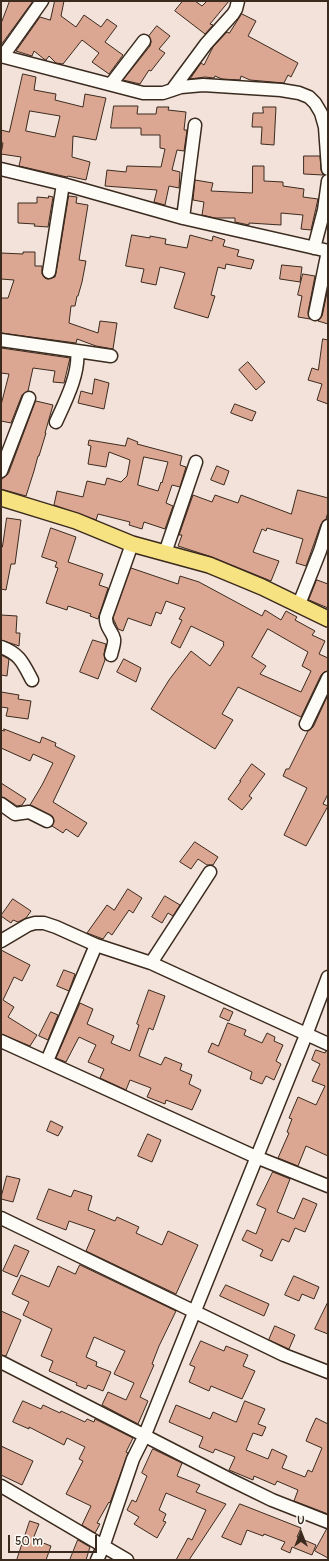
<!DOCTYPE html>
<html>
<head>
<meta charset="utf-8">
<style>
  body { margin:0 }
  #map { position:relative; width:329px; height:1561px; overflow:hidden; background:#f3e2d9; font-family:Pangolin,sans-serif }
  canvas { display:block }
  .frame { position:absolute; inset:0; border:2px solid #3b2a1e; pointer-events:none }
  .north { position:absolute; left:281px; top:1513px; width:40px; height:40px; -webkit-text-stroke:3px #fdfcf7; paint-order:stroke; rotate:0deg; font-size:11px; font-weight:700; line-height:16px; text-align:center; color:#3b2a1e }
  .north::after { content:''; display:block; margin:auto; width:14px; height:18px; background:#3b2a1e; clip-path:polygon(50% 0,100% 100%,50% 72%,0 100%) }
  .scale { position:absolute; left:8px; top:1535px; width:89px; height:18px; box-sizing:border-box; border:2px solid #3b2a1e; border-top:0; padding-left:5px; font-size:12px; line-height:14px; white-space:nowrap; color:#3b2a1e; -webkit-text-stroke:3px #fdfcf7; paint-order:stroke }
</style>
</head>
<body>
<div id="map">
<canvas width="329" height="1561"></canvas>
<div class="frame"></div>
<div class="north">U</div>
<div class="scale">50 m</div>
</div>
<script>
const context = document.querySelector('canvas').getContext('2d');
context.lineJoin = 'round';
function paint(path, color) { context.fillStyle = color; context.fill(path, 'evenodd'); }
function stroke(path, color, width, dash) { context.strokeStyle = color; context.lineWidth = width; context.lineCap = dash ? 'butt' : 'round'; context.setLineDash(dash || []); context.stroke(path); }
const building = new Path2D(`
  M10,1h23l-32,44v-21z
  M55,1h9l-3,15 15,11 8,-12 17,12 6,-8 10,7 -12,16 18,13 -14,19 -17,-12 7,-9 -17,-13 -19,24 -7,-1 -7,-7 -3,4 -2,-1 -10,-8 -2,5 -16,-5 24,-34 10,3z
  M183,1h12l7,5 5,-5h22l-19,23 3,1 -8,9 -30,-23z
  M242,14l14,7 -8,15 50,27 -7,14 -3,-2 -4,8 -34,-3 -9,-4 -1,4 -18,-1 -7,-3 -1,2 -9,-1 -15,2 11,-16 3,2 9,-18 14,-15 2,1z
  M157,26l13,10 -11,13 6,4 -14,18 -2,-1 -9,14 -17,-4 27,-34 1,-4 -2,-6z
  M23,74l13,3 -2,13 22,4 -1,6 28,7 2,-13 21,4 -10,42 -23,-4 -1,21 18,5 -4,18 -18,-4 -1,1 -48,-11 2,-9 -20,-3 2,-11 -2,-1v-12l8,2zM30,111l30,5 -5,21 -29,-6z
  M114,106h24l-1,8h19l1,-7h12l-1,3 18,2 -2,18h3l-3,21 -7,-1 -5,20 8,2 -1,16 -10,-2 -4,19 -11,-3 3,-12 -52,-4 2,-16 19,2 1,-6 34,1 4,-18 -5,-1v-13h-19v-7h-30z
  M263,107h13l-2,38 -13,-1 1,-17h-10l1,-14h10z
  M304,156h16l1,14 2,5 -19,-1z
  M253,166h11v15l19,1v4l21,3 -1,8 15,2 -7,31 -10,-1 2,-14 -22,-2v12l-32,-2v2l-14,-3v-4h-20l-13,-3 2,-13 -11,-2 2,-20 18,3 -2,8 41,2z
  M49,196l4,1 -5,30 -14,-1 1,-2 -17,-1v-20h19v-6l11,1z
  M69,196l8,1 -1,6 12,2 -9,55 7,1 -4,21 -4,14h-1l-2,10h-4l-2,17 29,10 2,-12 17,2 -4,26 -17,-3 -19,-7 -1,4 -75,-10v-35h7l6,-18 -13,-1v-26l22,1v-2h12v14h7v8l3,4 3,1 7,-2 1,-4z
  M132,235l18,3v-2l16,3 -1,5 22,4 3,-13 22,6 1,-5 12,4 -2,6 16,4 -2,6 17,4 -3,9 -25,-5 -1,5 -7,-2 -7,28 4,1 -7,22 -34,-10 11,-35 -3,-1 -22,-5 -4,18 -15,-3 3,-13 -18,-3z
  M282,265l20,2 -2,15 -20,-3z
  M303,274l12,2 -7,36 2,7 -12,-2 4,-21 -4,-1z
  M328,288v36l-10,-3 4,-5z
  M323,339l5,1v64l-11,-4 5,-16 -14,-4 4,-12 6,2z
  M1,348l69,10 -6,25 -11,-1 2,-11 -22,-3 -5,23 -6,4 -11,28 -10,-2v-16l8,-31 -8,-1z
  M248,362l17,20 -9,8 -17,-20z
  M95,379l14,4 -5,26 -26,-6 3,-12 11,3z
  M36,401l17,4 -8,28h1l-7,23h-1l-4,15 -8,25 -25,-7v-9l7,-6z
  M235,404l21,8 -4,9 -21,-8z
  M128,438l10,4 -1,2 45,12 -2,9 6,2 -6,20 -8,-2 -6,18 7,3 -8,23 -21,-7 -2,7 -13,-4 1,-3 -32,-8 -2,6 -42,-15 3,-14 26,6 4,-16 18,4 2,-7 14,4 6,-6 3,-16 -21,-8 -3,15 -18,-3 3,-18 -3,-1 1,-5 36,6zM144,457l24,5 -6,21 -1,-1 -3,9 -20,-6z
  M217,466l12,5 -5,14 -13,-5z
  M298,490l30,8v14l-2,7 -5,5 -15,42 -10,-3 7,-24 -36,-11 -1,3 -4,-2 -9,23 26,9 -8,20 -59,-24 -34,-11 4,-11h-3l14,-40 19,7 3,-7 23,8 3,-8 50,19z
  M7,518l14,2 -6,44h-4l-5,26 -5,-1v-42h1z
  M51,528l25,9 -8,25 35,12 -4,11 9,3 -10,31 -8,-3 1,-2 -23,-8 -1,4 -21,-7 12,-35 -3,-1 2,-5 -15,-5z
  M131,568l47,16 2,-8 19,6 63,34 3,-6 16,10 5,-9 11,6 -2,3 20,11 -3,4 13,6 -6,13 9,4v13l-4,1 -3,3 -20,42 -63,-30 -16,27 11,6 -18,29 -64,-40 18,-29 22,-29 19,15 14,-21 -1,-1 1,-2 -33,-16 -11,22 -9,-5 11,-23 -3,-1 6,-11 -19,-7 -5,13 -5,-2 -5,14 -23,-8 -5,13 -5,-2 -5,-11zM268,629l40,23 -6,14 9,5 -10,21 -41,-18 6,-8 -14,-9z
  M317,580l11,4v24l-19,-8z
  M1,615l16,1 -1,17h4l-1,13 -18,-6z
  M93,640l13,4 -2,10 1,6 -7,19 -18,-7z
  M1,655l8,4 -2,17 -6,-1z
  M124,659l17,9 -5,14 -19,-10z
  M1,692l18,3 -1,4 13,2 -3,18 -22,-3 2,-8 -7,-1z
  M328,695v99l-5,10 5,2 -22,40 -22,-11 23,-47 -24,-12 3,-7h3l19,-38 5,-4z
  M4,729l36,14 2,-6 14,6 -1,3 20,10 -22,46 34,21 -9,14 -12,-8 -3,4 -11,-7 2,-5 -1,-4 -23,-12 12,-20 11,-22 -20,-9 -3,7 -29,-13v-18l3,1z
  M252,764l13,10 -16,22 3,2 -10,12 -14,-11 13,-18h-1z
  M1,783l25,16 -4,6 -5,1 -12,-8 -4,-1z
  M195,842l23,15 -5,8h-6l-9,-6 -7,10 -11,-7z
  M128,889l14,9 -9,15 -4,-3 -17,25 -4,-3 -5,7 -16,-6 20,-28 7,5z
  M165,896l15,9 -7,11 -5,-3 -6,10 -10,-6z
  M13,899l18,12 -5,7 -8,4 -5,-2 -2,3 -10,-7z
  M1,950l29,15 -8,16 -8,-4 -11,23 11,7 -6,10 29,18 -7,11 -29,-12z
  M64,970l11,4 -6,17 -12,-5z
  M149,990l16,6 -12,34 -4,-2 -10,28 22,9 4,-8 17,7 -2,6 12,5 -3,9 12,6 -9,20 -26,-10 -1,4 -18,-7 4,-9 -21,-8 -4,10 -26,-12 4,-9 -16,-7 8,-17 -17,-8 -13,25 -10,-4 24,-55 13,6 -6,15 27,12 -3,7 19,8 9,-26 -2,-1z
  M224,1008l9,4 -4,9 -9,-4z
  M51,1012l7,3 -10,25 -9,-4z
  M228,1023l18,7 -2,5 18,8 5,-10 8,4 -1,4 9,4 -7,16 5,3 -7,16 -8,-4 -4,8 -12,-5 2,-7 -44,-20 4,-9 6,3z
  M316,1050l9,3 1,-2h2v105l-22,-10 -8,20 -20,-8 11,-25 -2,-1 5,-13 -3,-1 9,-21 18,8 9,-19 -13,-5 8,-17 -8,-4z
  M51,1121l12,6 -5,9 -11,-5z
  M148,1134l13,6 -9,22 -14,-6z
  M273,1172l17,7 -13,33 17,7 9,-21 14,6 -12,28 -10,-4 -6,14 -7,-3 -10,22 -12,-5 3,-6 -21,-10 5,-10 9,4 10,-25 -9,-4z
  M7,1176l13,3 -7,23 -12,-3z
  M49,1189l22,8 3,-7 18,6 -4,14 27,11 2,-4 22,10 -3,6 26,12 6,-14 30,14 -22,49 -90,-43 9,-21 -26,-9 -3,9 -29,-11z
  M15,1245l14,6 -12,26 -14,-6z
  M80,1265l96,46 -17,35 -7,18 2,1 -14,32 8,4 -10,23 -36,-19 6,-13 18,8 8,-17 -20,-9 11,-23 -31,-14 -8,20 11,5 -1,4 15,6 -8,19 -15,-6 -2,4 -10,-4 1,-2 -28,-12 4,-10 -12,-5 11,-27 -29,-14 6,-13 -17,-8 9,-19 28,12 9,-21 17,8z
  M294,1276l25,11 -5,12 -12,-5 -3,7 -14,-6z
  M226,1285l43,19 -5,12 -44,-20z
  M328,1302v32l-13,-5z
  M1,1311l20,9 -15,36 -5,-1z
  M275,1326l20,9 -6,14 -20,-9z
  M201,1341l23,10 2,-5 22,9 -5,11 12,5 -13,28 -31,-13 -2,5 -20,-9 6,-15 -5,-2z
  M23,1401l18,8 2,-4 17,8 1,-2 24,11 2,-3 7,3 1,-3 38,19 -7,14 2,1 -18,50 -1,-1 -12,21 3,1 -5,9 -13,-8 9,-19 -25,-12 17,-33 -4,-2 6,-12 -18,-9 -3,7 -35,-18v2l-16,-7z
  M245,1401l20,8 -7,15 8,3 -4,9 -9,-3 -7,17 22,9 4,-10 15,7 -5,12 23,9 3,-7 4,2 10,-24 -16,-7 4,-10 6,-13 12,6v90l-34,-13 4,-11 -21,-9 -2,4 -21,-9 -1,4 -24,-10 6,-13 -20,-8 -2,4 -14,-6 4,-10 -34,-15 7,-17 34,14 3,-7 23,10z
  M1,1446l32,15 -11,24 -21,-10z
  M153,1449l29,14 -5,13 23,9 -4,7 30,12 -37,56h-13l12,-22 4,2 14,-30 -40,-17 -7,17 7,4 -3,7 3,1 -9,16 -23,-14 5,-7 -12,-7 5,-10 4,2 11,-26 -5,-3z
  M240,1504l61,24 -4,9 19,8 -4,10 -20,-8 -2,6 -9,-4 4,-7 -21,-8 -1,2 -16,-6 -6,15 -19,-8z
  M30,1521l9,3 -6,15 18,7 -5,14h-29z
  M327,1529h1v29l-13,-7z
  M78,1540l12,7 -4,13h-16z`);
const minor = new Path2D(`
  M1,56l142,37h20l18,-6 22,-2 78,5 18,3 10,4 6,6 6,10 4,14 3,42
  M3,56l39,-55
  M111,84l33,-43
  M172,90l34,-46 27,-30 3,-5 2,-8
  M1,169l62,15 120,34 145,33
  M183,218l12,-93
  M314,248l10,-38 4,-29
  M49,272l14,-88
  M315,314l13,-63
  M1,340l76,11c3,22 -12,51 -21,71
  M77,351l34,5
  M1,471l28,-73
  M165,553l31,-91
  M299,604l21,-53 8,-25
  M1,647c19,7 22,16 31,33
  M111,655c1,-5 4,-12 3,-16 -2,-9 -9,-11 -8,-22l26,-73
  M306,724l22,-46
  M1,804l14,10 14,-2 18,9
  M1,941l27,-16 7,-2h9l12,4 40,18 55,18 177,81
  M151,963l59,-91
  M1,1041l255,116 72,29
  M47,1061l49,-116
  M1,1218l283,137 44,17
  M1,1362l230,118 41,20 56,22
  M1,1486l126,74
  M97,1560l6,-13 30,-88 11,-22 162,-402 22,-58`);
const major = new Path2D(`
  M1,498l75,23 56,23 77,21 53,22 66,32`);
paint(building, '#dca792');
stroke(building, '#3b2a1e', 1);
stroke(minor, '#3b2a1e', 15);
stroke(major, '#3b2a1e', 18);
stroke(minor, '#fdfcf7', 12);
stroke(major, '#f7e281', 15);
</script>
</body>
</html>
